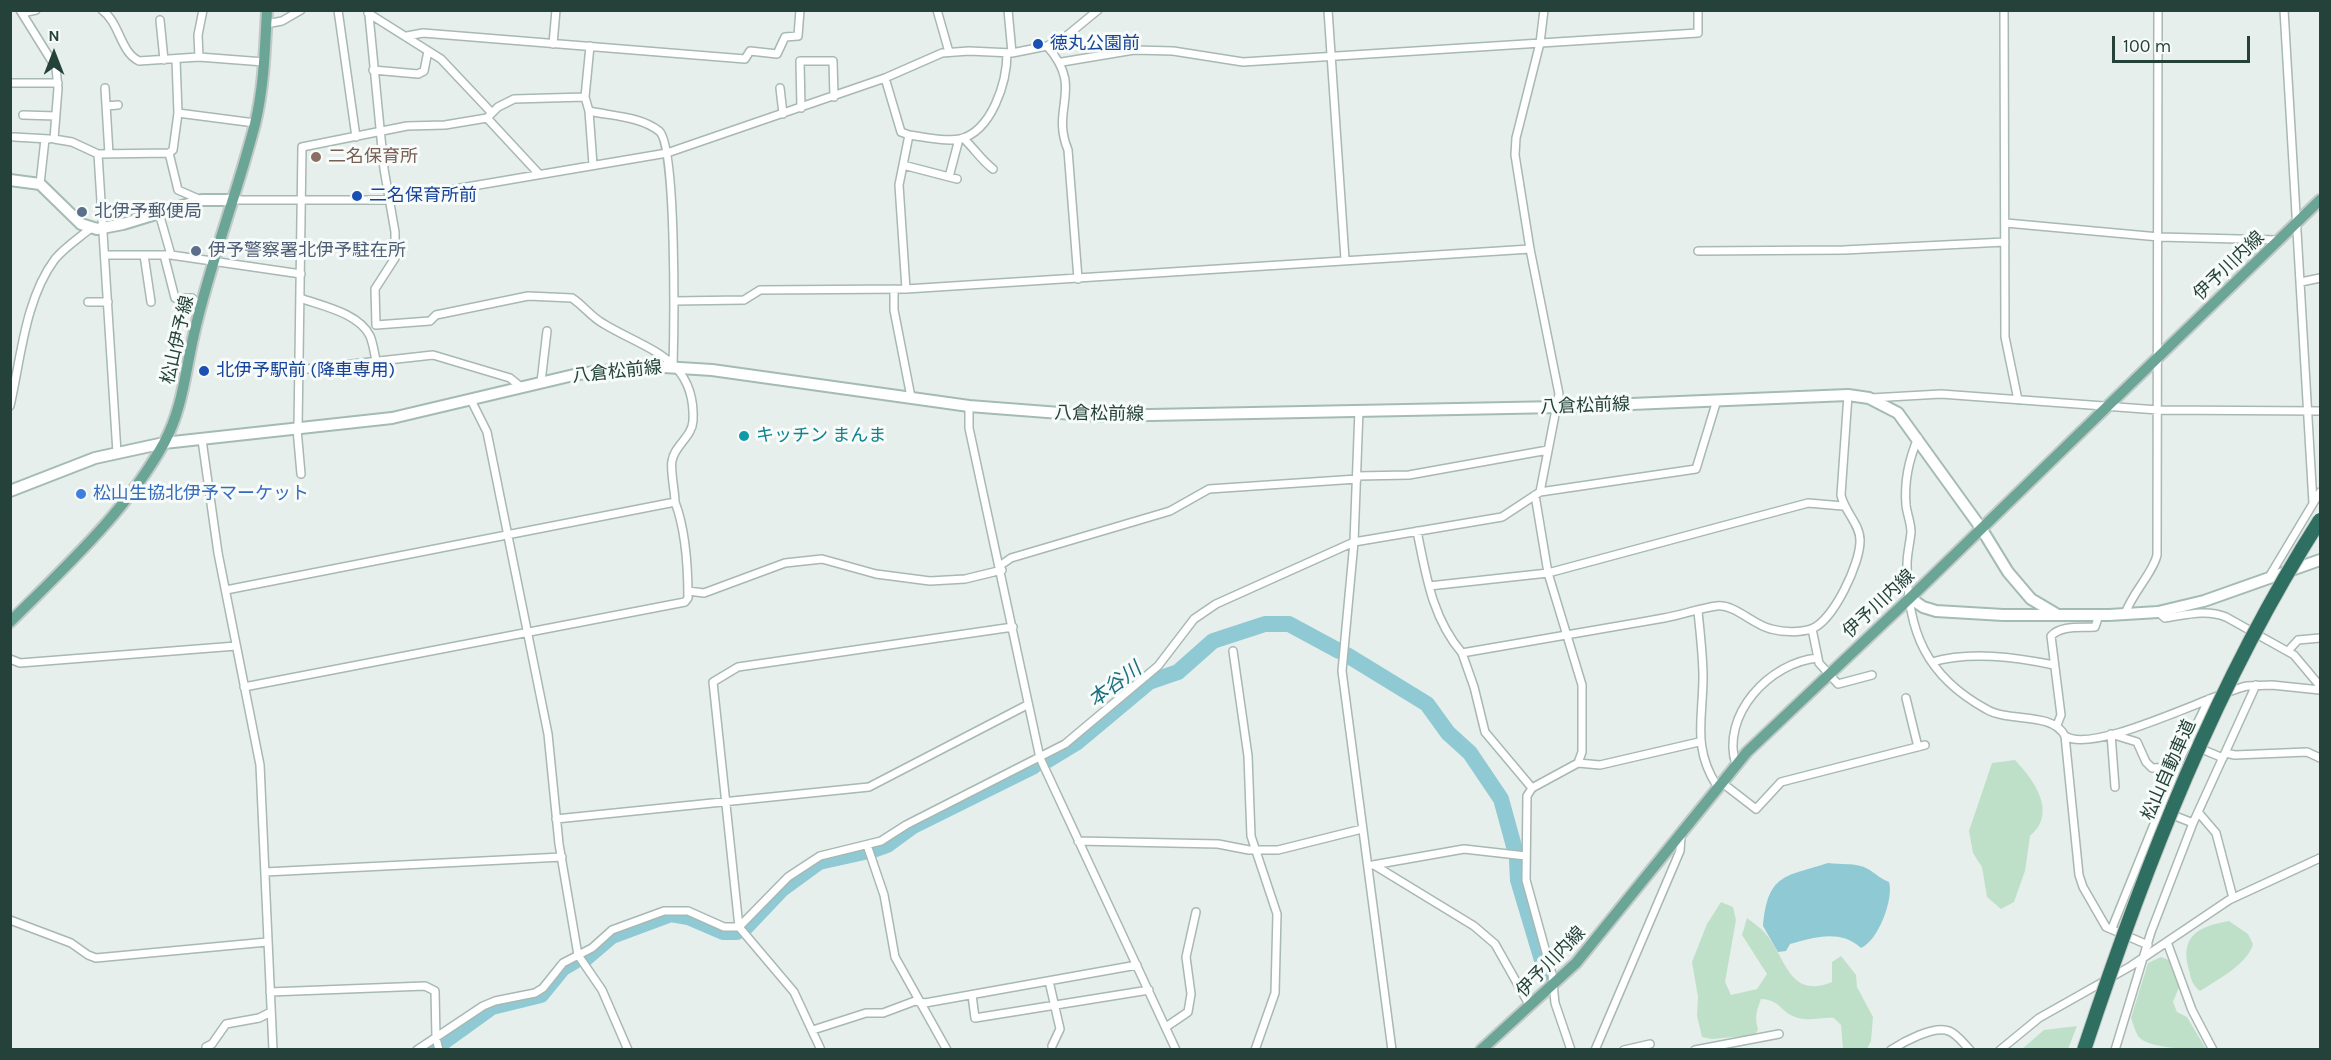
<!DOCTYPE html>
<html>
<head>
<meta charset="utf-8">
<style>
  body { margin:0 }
  #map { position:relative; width:2331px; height:1060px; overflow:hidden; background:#e6efeb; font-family:Karla,sans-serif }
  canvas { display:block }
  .frame { position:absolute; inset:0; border:12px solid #24423a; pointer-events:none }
  .north { position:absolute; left:24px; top:24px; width:60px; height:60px; -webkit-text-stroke:4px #f7fbf9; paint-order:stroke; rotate:0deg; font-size:16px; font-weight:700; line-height:24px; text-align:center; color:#24423a }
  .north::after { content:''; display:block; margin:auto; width:21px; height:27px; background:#24423a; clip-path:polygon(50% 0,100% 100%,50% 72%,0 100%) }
  .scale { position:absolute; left:2112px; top:36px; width:138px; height:27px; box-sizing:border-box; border:3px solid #24423a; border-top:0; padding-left:8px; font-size:18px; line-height:21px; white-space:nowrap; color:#24423a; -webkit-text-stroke:4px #f7fbf9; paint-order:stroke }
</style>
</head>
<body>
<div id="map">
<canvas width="2331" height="1060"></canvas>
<div class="frame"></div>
<div class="north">N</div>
<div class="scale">100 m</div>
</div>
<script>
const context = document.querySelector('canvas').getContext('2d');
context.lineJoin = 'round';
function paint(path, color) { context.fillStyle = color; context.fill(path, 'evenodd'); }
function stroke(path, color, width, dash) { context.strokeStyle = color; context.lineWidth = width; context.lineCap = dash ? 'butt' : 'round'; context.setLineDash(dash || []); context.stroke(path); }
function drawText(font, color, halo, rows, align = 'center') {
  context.font = font + ' Karla,"Noto Sans JP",sans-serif'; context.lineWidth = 6; context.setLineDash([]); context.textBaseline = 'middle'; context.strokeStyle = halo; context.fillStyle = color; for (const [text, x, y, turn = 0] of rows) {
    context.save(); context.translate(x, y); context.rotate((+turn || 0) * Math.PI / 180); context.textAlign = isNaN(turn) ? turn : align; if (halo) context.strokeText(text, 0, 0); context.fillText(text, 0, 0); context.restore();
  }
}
const green = new Path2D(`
  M2015,760c19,20 43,53 15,76l-5,35 -11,31 -13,7 -14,-12 -5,-30 -9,-14 -4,-22 23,-68z
  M1721,902l12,5 3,13 -11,62 6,13 26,-6 10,-15 -25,-39 5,-17c6,5 13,9 18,15 21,23 23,67 67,49v-20l9,-6 15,19 1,12 16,30 -2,24 -4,8h-24l-2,-24 -7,-7c-13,-1 -26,4 -39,-1 -16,-6 -14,-17 -34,-18 -4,11 -7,18 -3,30l-3,6 -43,4 -10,-2 -5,-21 1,-19 -6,-35 15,-38z
  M2229,921l19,13 5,10c-5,20 -36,36 -53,47 -8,-6 -9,-12 -11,-21 -10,-34 10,-44 40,-49z
  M2161,957l10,4 8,26 -6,15 4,10 10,5 19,32c-16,0 -59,0 -68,-13 -3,-5 -5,-13 -7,-18l17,-55z
  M2077,1026l-9,23h-46l22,-19z`);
const water = new Path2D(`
  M1828,863c12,2 28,-1 40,6 7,4 11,9 21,13 5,17 -11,59 -28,66 -20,-19 -47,-11 -71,-4l-4,7 -8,1 -15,-26c5,-53 22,-49 65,-63z`);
const river = new Path2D(`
  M1347,655l80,49 21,29 22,20 31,46 14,51
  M1048,760l28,-17 73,-61 29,-10 35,-31 52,-17h24l50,27
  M873,850l14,-5 26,-19 121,-60
  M1517,860l1,20 29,97
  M746,927l36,-38 37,-27 45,-10
  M585,959l27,-23 59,-22 17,3 35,15h14
  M442,1043l50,-36 49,-12 22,-27 12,-7
  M425,1050l6,-3`);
const street = new Path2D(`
  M20,10l36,58 2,20 -4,51 18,3 26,12 19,299
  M102,10c18,13 18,42 37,51l60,-4 65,5
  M338,10l18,127
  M937,10l12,42
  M1008,10l4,43
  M1328,10l17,249
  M2004,10l1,327 13,63
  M2284,10l29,493
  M22,13l14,-3
  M368,13l73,46 50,53
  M160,20l4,40
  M266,24l16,-3 19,-11
  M407,36l16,-3 322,26 5,-8 27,3 8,-17 13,-1 2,-26
  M553,44l3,-34
  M590,46l-5,51 4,14c22,5 51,5 70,20 18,14 15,203 14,235
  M1047,46c38,43 3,61 21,104l10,129
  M199,57l-1,-22 5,-25
  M1062,62l72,-12 39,1 70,11 455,-29v-23
  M373,70l45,4 6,-3 4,-20
  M885,78l16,54 8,3 -10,50 7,104
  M10,83h48
  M105,88l4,66
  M780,88l3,26
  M106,106l12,-1
  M801,108l-1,-47h33l1,36
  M589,111l4,54
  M178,113l77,10
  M23,115l33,1
  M487,118l52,56
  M909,135c16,2 36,7 51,4 32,-8 47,-57 47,-86
  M14,137l35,2
  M963,138c11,10 18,22 30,31
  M169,153l9,37 23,10
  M98,154l71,-1 4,-3 5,-37 -2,-53
  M903,165l54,14
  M949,177l10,-38
  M40,184l5,-45
  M231,200h159l277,-47 218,-75 57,-25 27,-2 43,2 35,-7 17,-8 34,-28
  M159,213l12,42
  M2006,223l153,14 119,3
  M1698,251l146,-1 161,-8
  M106,255h65l130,19
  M144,255l7,47
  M164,255l11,43h17l4,4h7
  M2301,282l19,-4
  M894,289v21l17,87
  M300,298c22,8 59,15 70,38 3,7 4,16 6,24
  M674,301l70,-1 16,-10 146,-1 624,-40
  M88,302h20
  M298,370l135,-15 77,23 11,9
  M541,382l6,-51
  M1871,398l70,-4 217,16 162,1
  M471,400l16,32 61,302 11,110 19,111 24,35 26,60
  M10,406c11,-48 15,-107 45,-147 10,-12 24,-21 36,-31
  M969,406v22l71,330 136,292
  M1359,410l-5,132 -12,129 50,379
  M297,429l4,45
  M298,429l4,-282 105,-21 38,-1 42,-7 11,-11 16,-8 71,-2
  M1918,438c-9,21 -14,44 -12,67 1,9 5,18 5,27 -1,11 -4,22 -4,32 0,67 19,112 79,145 23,14 66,2 79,27l14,139 4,12 23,40 42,18
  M202,440l16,113 42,212 13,285
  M1357,476l52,-1 139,-25
  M1540,492l156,-23 21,-69
  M1535,495l13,78 34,112v67l-4,11 -46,25 -5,8 -1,84 26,94 3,29 16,47
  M1417,531c9,44 15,87 45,122
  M1001,565l10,-7 159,-47 39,-22 148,-10
  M2269,577l51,-85
  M1429,586l119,-13 260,-70 35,3
  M226,590l449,-88c0,-10 -5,-33 -3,-41 2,-15 20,-24 21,-40 3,-63 -46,-71 -89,-97 -13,-7 -20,-18 -32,-26l-44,-2 -92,19 -6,6 -54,4 -1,-36 20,-31v-26l-11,-63 -15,-154
  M688,591l16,2 81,-30 37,-4 54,15 54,7 35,-2 37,-9
  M1698,611c2,22 5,44 5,66 0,42 -11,70 14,109
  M2158,612l7,6c21,-3 41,-9 61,-1l68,38 26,31
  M2125,614c7,-21 28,-41 32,-59l1,-545
  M1812,629l7,34 19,21 34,-9
  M1233,651l15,105 3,80 26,78 -2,79 -20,57
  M2288,651l10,-11 22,-2
  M10,659l10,4 216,-17
  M1932,662c38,-11 83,-5 122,3
  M244,687l441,-85 3,-4c0,-30 -2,-67 -13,-96
  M1906,698l12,49
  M2057,725l4,-10 -10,-79c10,-11 29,-8 44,-9l4,-12
  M2065,736c29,19 146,-42 182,-50l25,-1 48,5
  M2187,743l36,15
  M2225,753l10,2 72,-3 13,6
  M1578,763l22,2 99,-23
  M1736,765c-16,-50 34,-103 82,-107
  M1721,782l35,27 25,-27 144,-37
  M2115,787l-4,-53 26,8 9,20 6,6 25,-1
  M1532,788l-47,-56 -11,-45 -12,-34c68,-12 135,-23 202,-35 18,-3 36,-10 53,-12 18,-2 36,19 54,23 11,3 28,4 40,0 22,-7 50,-67 49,-89 0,-16 -16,-29 -19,-45l7,-100
  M2198,812l18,21 17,65
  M2170,814l23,9
  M556,819l313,-32 158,-82
  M1078,841l140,3 31,6h29l84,-21
  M867,845l17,50 11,62 52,93
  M1373,865l91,-16 62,7
  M1374,865l100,61 21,18 35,62
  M265,872l297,-15
  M10,920l61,23 17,12 8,3 171,-16
  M2112,928l70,-173 27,-56
  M2167,942l25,68 21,40
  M1049,981l11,48 -8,17
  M270,992l155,-6 10,5 1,47 3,12
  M972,995l3,23 174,-28
  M1166,1027l22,-15 3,-18 -5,-37 10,-45
  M813,1030l53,-17h17l32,-12 10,2 212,-38
  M206,1047l6,-3 14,-20 33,-6 12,-6
  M417,1050l66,-44 12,-5 40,-8 8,-5 20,-25 29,-15 20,-18 52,-19h24l36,16h15l49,-50 32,-21 61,-15 25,-16 159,-81 93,-78 36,-47 22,-15 138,-62 148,-25 38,-25 19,-98 -29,-145 -15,-94 1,-17 24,-95 4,-33
  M821,1050l-27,-58 -55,-65 -26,-245 25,-15 275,-40
  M1595,1050l85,-199 1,-15
  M1624,1050l26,-6
  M1695,1050l84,-16
  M1891,1050c12,-8 43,-25 58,-19 8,3 15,13 21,19
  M2000,1050l39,-32 92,-52 98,-66 91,-42
  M2115,1050l36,-118 42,-109 63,-138`);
const secondary = new Path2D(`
  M10,180l30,4 41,40 16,5 26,-5 79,-24h29
  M10,491l85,-33 69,-15 228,-25 186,-44 70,-8 64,4 257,36 130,10 460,-9 289,-12 21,3 29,15 83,115 27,44 23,27 27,16
  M1910,598l13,9 13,4 67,4h106l49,-3 46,-11 116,-41`);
const primary = new Path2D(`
  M10,622c56,-56 115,-109 154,-179 19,-35 21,-71 30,-109 16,-71 43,-140 61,-210 9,-37 10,-76 12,-114
  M1481,1050l95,-87 171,-211 163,-154 410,-398`);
const highwayBridge = new Path2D(`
  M2084,1050c61,-184 131,-366 236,-530`);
const markers = [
  [1038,44,6,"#1a4fb4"],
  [316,157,6,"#8d6e63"],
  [357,196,6,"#1a4fb4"],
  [82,212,6,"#5c6f8a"],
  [196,251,6,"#5c6f8a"],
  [204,371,6,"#1a4fb4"],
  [744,436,6,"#0f9aa8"],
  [81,494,6,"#3f7fe0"]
];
const transitNames = [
  ["徳丸公園前",1050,44],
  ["二名保育所前",369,196],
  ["北伊予駅前 (降車専用)",216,371]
];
const educationNames = [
  ["二名保育所",328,157]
];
const serviceNames = [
  ["北伊予郵便局",94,212],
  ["伊予警察署北伊予駐在所",208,251]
];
const streetNames = [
  ["伊予川内線",2229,266,-44],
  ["松山伊予線",178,340,-77],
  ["八倉松前線",617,372,-6],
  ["八倉松前線",1585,406,-2],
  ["八倉松前線",1099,414,1],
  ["伊予川内線",1879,604,-43],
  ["松山自動車道",2169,770,-66],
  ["伊予川内線",1551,962,-46]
];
const cultureNames = [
  ["キッチン まんま",756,436]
];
const shopNames = [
  ["松山生協北伊予マーケット",93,494]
];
const waterNames = [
  ["本谷川",1115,685,-37]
];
paint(green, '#bfe0c8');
paint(water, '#8ec9d4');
stroke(river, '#8ec9d4', 16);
stroke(street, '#a8b8b2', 10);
stroke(secondary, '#a4bbb3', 14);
stroke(primary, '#c2cac8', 14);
stroke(street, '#fff', 7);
stroke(secondary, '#fff', 10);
stroke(primary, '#6aa596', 10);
stroke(highwayBridge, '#c2cac8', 16, []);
stroke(highwayBridge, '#2f6f62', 14);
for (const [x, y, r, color] of markers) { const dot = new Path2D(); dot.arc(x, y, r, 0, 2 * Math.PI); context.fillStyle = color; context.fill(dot); stroke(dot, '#f7fbf9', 2); }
drawText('18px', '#164399', '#f7fbf9', transitNames, 'left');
drawText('18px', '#785e54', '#f7fbf9', educationNames, 'left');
drawText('18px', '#4e5e75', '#f7fbf9', serviceNames, 'left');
drawText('18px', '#24423a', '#f7fbf9', streetNames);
drawText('18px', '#0d838f', '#f7fbf9', cultureNames, 'left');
drawText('18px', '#366cbe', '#f7fbf9', shopNames, 'left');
drawText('italic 20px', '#1c6f80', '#f7fbf9', waterNames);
</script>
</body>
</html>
